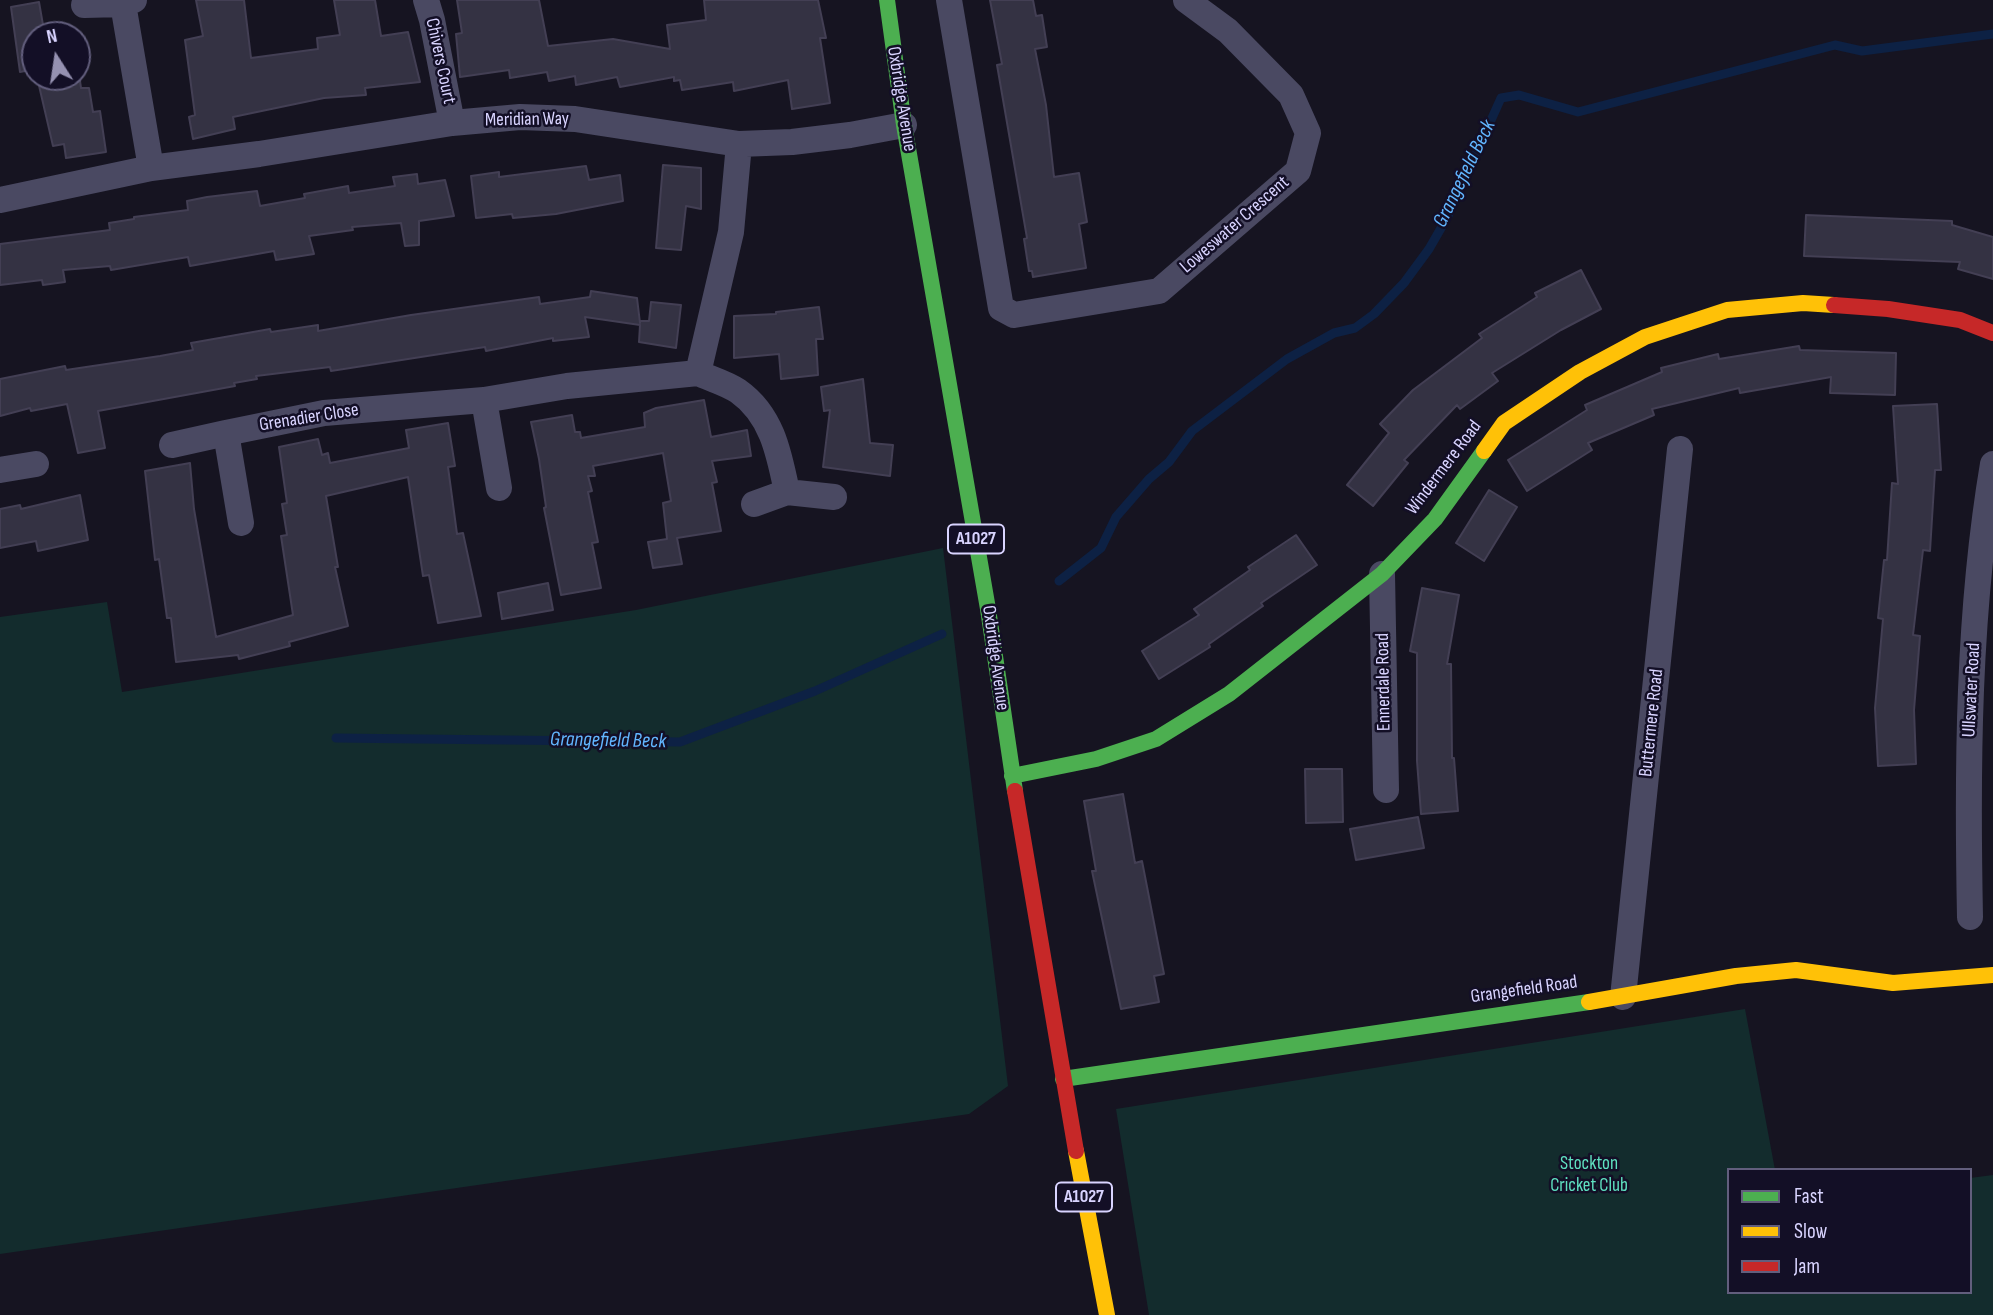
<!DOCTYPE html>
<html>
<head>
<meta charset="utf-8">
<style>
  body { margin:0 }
  #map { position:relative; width:1993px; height:1315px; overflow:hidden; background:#161421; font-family:"Sofia Sans Condensed",sans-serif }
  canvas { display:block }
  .legend { position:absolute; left:1727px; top:1168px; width:245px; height:126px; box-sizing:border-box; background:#130f26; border:2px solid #625e7d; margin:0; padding:9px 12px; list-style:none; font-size:21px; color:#d9d4ff }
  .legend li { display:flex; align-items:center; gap:14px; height:35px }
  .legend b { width:35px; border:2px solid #625e7d }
  .north { position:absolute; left:21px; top:21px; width:70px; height:70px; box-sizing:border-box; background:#130f26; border:2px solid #625e7d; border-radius:50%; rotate:348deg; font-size:19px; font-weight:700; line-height:28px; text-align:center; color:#d9d4ff }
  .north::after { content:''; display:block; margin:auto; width:24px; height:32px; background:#9591b1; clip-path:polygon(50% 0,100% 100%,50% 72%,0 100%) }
</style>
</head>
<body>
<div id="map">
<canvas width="1993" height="1315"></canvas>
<ul class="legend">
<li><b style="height:9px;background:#4caf50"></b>Fast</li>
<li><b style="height:9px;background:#ffc107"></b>Slow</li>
<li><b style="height:9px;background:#c62828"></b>Jam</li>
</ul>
<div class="north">N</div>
</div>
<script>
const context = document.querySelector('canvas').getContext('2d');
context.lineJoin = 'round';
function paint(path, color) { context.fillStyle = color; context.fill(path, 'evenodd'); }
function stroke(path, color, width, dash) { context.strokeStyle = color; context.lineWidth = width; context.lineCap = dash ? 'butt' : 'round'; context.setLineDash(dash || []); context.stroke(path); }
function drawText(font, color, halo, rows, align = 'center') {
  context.font = font + ' "Sofia Sans Condensed",sans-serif'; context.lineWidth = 5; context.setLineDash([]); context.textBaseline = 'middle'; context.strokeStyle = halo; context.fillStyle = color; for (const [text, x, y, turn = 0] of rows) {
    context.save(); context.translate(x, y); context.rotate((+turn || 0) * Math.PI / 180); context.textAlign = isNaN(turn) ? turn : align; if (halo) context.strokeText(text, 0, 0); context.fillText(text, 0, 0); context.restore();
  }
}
const green = new Path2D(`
  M943,548l65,538 -39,28 -969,140v-637l107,-15 15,90 514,-82z
  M1745,1009l30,161h-46v122h241v-114l23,-3v140h-844l-33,-206z`);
const stream = new Path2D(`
  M1059,581l42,-33 15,-31 33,-38 20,-17 23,-31 95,-72 47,-26 21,-5 19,-14 30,-31 25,-34 19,-33 53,-118 18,-3 59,17 257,-67 27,6 131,-17
  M336,738l344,4 135,-51 127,-57`);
const building = new Path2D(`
  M196,0h48l7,58 67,-9 -1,-11 23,-3 -6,-35h41l6,36 27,-4 12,50 -55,6 1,7 -42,3 -91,19 2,12 -42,10 -4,-22 6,-2 -10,-75 18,-4z
  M457,0h82l9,46 65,-7 57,10 -3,-24 39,-5 -2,-20h114l8,38h-6l10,65 -38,6 -4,-29 -54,11 -1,-9 -51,8 -2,-10 -6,1v-4l-54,10 -3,-10 -41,8 -1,-9 -26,5 -2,-9 -37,6 -1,-8 -49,7 -4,-43 6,-1z
  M990,0h43l3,16 6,-1 5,32 -12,2 11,56 8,72 25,-4 8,49 -8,2 7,44 -53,9 -1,-6h-3l-5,-32 3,-1 -30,-173 5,-1z
  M39,2l4,23 13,-2 3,12h-24v34l-15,3 -9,-65z
  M78,67l3,21h8l4,24 7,-1 6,41 -40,6 -2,-14 -11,2 -16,-69h40z
  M663,165l38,3v41l-15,-3 -5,44 -25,-2z
  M586,166l3,14 31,-5 3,26 -67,13 -43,4 -1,-4 -36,4 -5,-42 28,-4v5z
  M417,174l1,10 27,-4 9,36 -35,5v24l-14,1 -4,-23 -49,4 1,3 -44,6 5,18 -38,6 -2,-9 -84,15 -2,-9 -77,13 -1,-4 -47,4 2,12 -22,3 -1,-5 -42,5v-41l110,-14 -1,-7 25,-4v-2l54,-7 -1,-9 20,-4 50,-6 3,15 45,-8 -1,-4 44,-8 1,7 46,-7 -2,-9z
  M1806,215l146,6v4l41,12v42l-35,-10 2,-7 -156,-6z
  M1581,270l20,39 -40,21 -69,43 6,8 -38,28 -3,-4 -53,55 4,3 -35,43 -26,-21 42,-52 -9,-9 33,-34 69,-52 -3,-4 58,-37 -2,-4z
  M591,291l46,7 3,25v-2h9l2,-19 30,3 -5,43 -37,-6 1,-17 -55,-8 4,20 -36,4v-3l-67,13 -1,-4 -154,24 -1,-4 -74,9 1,3 -23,4 1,3 -137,25 7,37 -27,5 -11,-49 -36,7 -1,-3 -30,8v-37l65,-13 1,4 94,-14 33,-6 -2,-7 79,-14 1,3 47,-7v6l93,-16 128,-18 1,7 50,-7z
  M819,307l4,32h-7l2,36 -37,4 -2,-25 -45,4v-42l42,-2v-2z
  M1799,346l1,4 96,3 -1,42 -65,-2 1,-16 -91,16 -1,-5 -87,21 2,6 -66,28 4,7 -65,41 -19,-31 79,-50 -2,-5 77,-33 -1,-4 57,-14 1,5z
  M863,379l7,64 23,2 -3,31 -67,-9 7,-57 -6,1 -3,-24z
  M704,400l7,37 36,-7 4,26 -39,5 5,21 -5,1 9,48 -44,7 5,26 -29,4 -5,-26 19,-3 -4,-36 8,-2 -8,-48 -70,13 2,10h-7l4,15 -4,1 10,50 -6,1 9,45 -40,7 -17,-87 2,-1 -7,-48 -8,-37 41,-7 3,17h5l1,6 64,-11 -1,-14 12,-5z
  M1937,404l4,66h-6l-5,81 -7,-1 -10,85 7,1 -6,74 2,54 -38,2 -3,-58 8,-89 -5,-1 6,-58h3l5,-77 6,1 -5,-78z
  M448,423l7,43 -7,1 9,67 6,-1 18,83 -43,7 -9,-48 -6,1 -15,-99 -82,19 12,71h-3l13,59 -59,16 1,4 -51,13 -1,-4 -62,7 -5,-44h-4l-8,-59 -4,1 -10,-89 45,-8 4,46 22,128 77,-22 -12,-79 6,-1 -5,-31 5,-1 -8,-56 39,-8 4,16 6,-2 2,10 79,-15 -3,-18z
  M1489,490l28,17 -33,54 -28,-18z
  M80,495l8,45 -50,11 -2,-10 -36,7v-39l20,-4 1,4z
  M1296,535l21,30 -56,38 2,3 -54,38 1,3 -51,32 -17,-28 57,-36 -5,-6 56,-39 -2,-3z
  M548,583l5,27 -51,9 -4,-26z
  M1422,588l37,7 -12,69h4l1,94h2l4,53 -37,3 -4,-53v-108l-7,-2z
  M1305,769h37l1,53 -37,1z
  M1123,794l12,69 7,-2 22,113 -10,2 5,26 -38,7 -29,-138h4l-12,-70z
  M1418,817l6,31 -68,12 -6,-31z`);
const street = new Path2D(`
  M426,0l6,20 20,103
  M949,0l52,308 13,7 145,-24 139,-120 10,-38 -17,-38 -63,-64 -42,-31
  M123,4l28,164
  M84,5l39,-1 11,-4
  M0,200l151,-32 108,-14 193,-31 68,-6 55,2 164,25 53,-2 58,-7 54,-10
  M698,373c13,6 28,10 40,18 34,24 41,62 49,101l47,5
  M484,400l15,88
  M172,445l54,-12
  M0,470l36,-6
  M754,504l33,-12
  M241,523l-15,-90 98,-20 160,-13 83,-14 131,-13 33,-141 8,-88
  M1382,574l4,216
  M1970,917c-3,-151 -2,-304 23,-453
  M1623,997l57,-548`);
const fast = new Path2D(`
  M887,0l17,125 84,484 27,182
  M1012,776l84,-17 60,-20 73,-45 153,-120 53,-55 49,-68
  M1063,1079l526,-77`);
const slow = new Path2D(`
  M1484,451l20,-28 76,-51 65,-35 82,-27 76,-7 31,2
  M1589,1002l147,-26 60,-6 97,13 100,-8
  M1076,1151l31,164`);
const jam = new Path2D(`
  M1834,305l54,4 72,11 33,13
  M1015,791l61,360`);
const shields = [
  [976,539,56],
  [1084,1197,56]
];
const shieldNames = [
  ["A1027",976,539],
  ["A1027",1084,1197]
];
const streetNames = [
  ["Chivers Court",440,61,78],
  ["Oxbridge Avenue",901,99,81],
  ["Meridian Way",527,120,-1],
  ["Loweswater Crescent",1235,225,-41],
  ["Grenadier Close",309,418,-9],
  ["Windermere Road",1444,468,-53],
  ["Oxbridge Avenue",995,658,82],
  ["Ennerdale Road",1384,682,-91],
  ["Ullswater Road",1972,690,-87],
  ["Buttermere Road",1652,723,-84],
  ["Grangefield Road",1524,990,-8]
];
const parkNames = [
  ["Stockton",1589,1164],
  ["Cricket Club",1589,1186]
];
const waterNames = [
  ["Grangefield Beck",1465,174,-64],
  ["Grangefield Beck",608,741,1]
];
paint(green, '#132c2d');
stroke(stream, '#0d2144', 9);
paint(building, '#343243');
stroke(building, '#433f54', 2);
stroke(street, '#4a4962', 26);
stroke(fast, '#4caf50', 16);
stroke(slow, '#ffc107', 16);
stroke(jam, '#c62828', 16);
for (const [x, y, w] of shields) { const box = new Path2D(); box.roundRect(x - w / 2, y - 14.5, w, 29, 5); context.fillStyle = '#130f26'; context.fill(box); stroke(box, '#d9d4ff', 2); }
drawText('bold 18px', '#d9d4ff', null, shieldNames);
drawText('19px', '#d9d4ff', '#130f26', streetNames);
drawText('19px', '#5fe0c0', '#130f26', parkNames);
drawText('italic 21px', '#62b6ff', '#130f26', waterNames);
</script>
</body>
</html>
